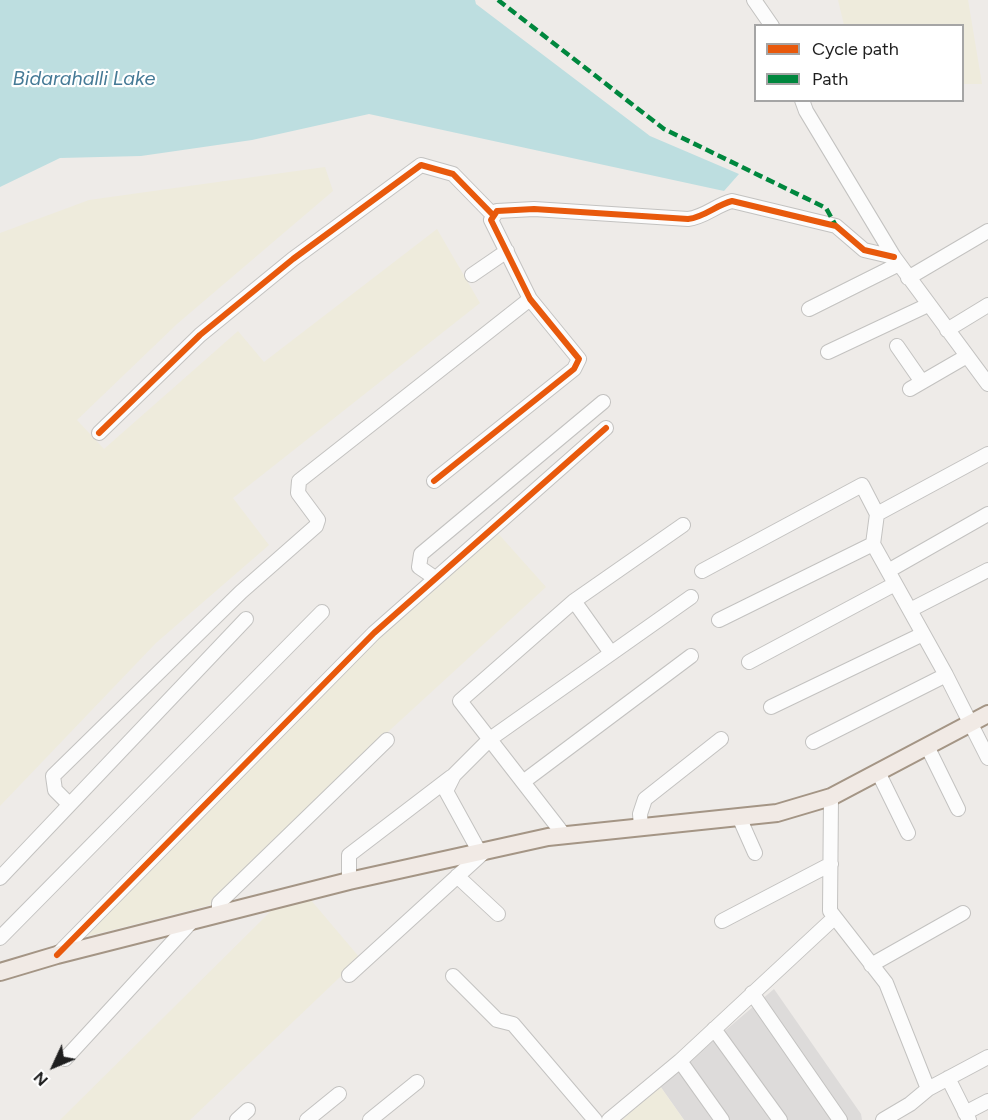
<!DOCTYPE html>
<html>
<head>
<meta charset="utf-8">
<style>
  body { margin:0 }
  #map { position:relative; width:988px; height:1120px; overflow:hidden; background:#eeebe8; font-family:Figtree,sans-serif }
  canvas { display:block }
  .legend { position:absolute; left:754px; top:24px; width:210px; height:78px; box-sizing:border-box; background:#fff; border:2px solid #a5a5a5; margin:0; padding:8px 10px; list-style:none; font-size:18px; color:#1f1f1f }
  .legend li { display:flex; align-items:center; gap:12px; height:30px }
  .legend b { width:30px; border:2px solid #a5a5a5 }
  .north { position:absolute; left:24px; top:1036px; width:60px; height:60px; -webkit-text-stroke:4px #fff; paint-order:stroke; rotate:226deg; font-size:16px; font-weight:700; line-height:24px; text-align:center; color:#1f1f1f }
  .north::after { content:''; display:block; margin:auto; width:21px; height:27px; background:#1f1f1f; clip-path:polygon(50% 0,100% 100%,50% 72%,0 100%) }
</style>
</head>
<body>
<div id="map">
<canvas width="988" height="1120"></canvas>
<ul class="legend">
<li><b style="height:8px;background:#e8590c"></b>Cycle path</li>
<li><b style="height:8px;background:#00873e"></b>Path</li>
</ul>
<div class="north">N</div>
</div>
<script>
const context = document.querySelector('canvas').getContext('2d');
context.lineJoin = 'round';
function paint(path, color) { context.fillStyle = color; context.fill(path, 'evenodd'); }
function stroke(path, color, width, dash) { context.strokeStyle = color; context.lineWidth = width; context.lineCap = dash ? 'butt' : 'round'; context.setLineDash(dash || []); context.stroke(path); }
function drawText(font, color, halo, rows, align = 'center') {
  context.font = font + ' Figtree,sans-serif'; context.lineWidth = 4.5; context.setLineDash([]); context.textBaseline = 'middle'; context.strokeStyle = halo; context.fillStyle = color; for (const [text, x, y, turn = 0] of rows) {
    context.save(); context.translate(x, y); context.rotate((+turn || 0) * Math.PI / 180); context.textAlign = isNaN(turn) ? turn : align; if (halo) context.strokeText(text, 0, 0); context.fillText(text, 0, 0); context.restore();
  }
}
const residential = new Path2D(`
  M774,989l87,125 1,6h-178l-24,-34z`);
const farmland = new Path2D(`
  M838,0h130l14,84h-19l-1,-58 -118,-1z
  M325,167l8,24 -156,133 -100,96 27,29 134,-118 26,31 173,-133 43,74 -247,195 36,47 -113,98 -156,163v-573l89,-33z
  M495,530l51,57 -217,199 -119,119 -133,34 302,-308z
  M310,899l50,59 -170,162h-130l213,-211z
  M660,1086l24,34h-62z`);
const water = new Path2D(`
  M0,0h475l1,4 174,132 89,38 -15,17 -355,-77 -117,26 -111,16 -81,2 -60,29z`);
const minor = new Path2D(`
  M754,0l18,26
  M802,100l4,11 88,146 94,127
  M472,275l35,-24
  M908,278l80,-47
  M809,309l90,-45
  M947,330l41,-25
  M897,346l25,36
  M828,352l100,-47
  M910,389l57,-33
  M99,433l101,-98 93,-76 128,-94 32,9 40,41
  M434,481l140,-112 5,-10 -49,-60 -39,-79 6,-9 37,-2 154,10c17,-2 28,-14 44,-18l104,25 28,24 30,7
  M877,514l111,-60
  M702,571l160,-86 15,29 -4,30
  M888,571l100,-57
  M435,578l-16,-11 2,-13 182,-152
  M574,601l37,52
  M910,610l78,-40
  M719,620l154,-76 73,131 42,83
  M749,662l146,-78
  M771,707l152,-73
  M813,742l133,-67
  M927,746l31,63
  M878,772l30,61
  M523,782l168,-126
  M831,797l-1,114 56,72 42,106 -18,15 -27,16
  M69,804l-14,-14 -2,-14 188,-184 75,-66 2,-6 -20,-27 1,-12 231,-182
  M739,817l16,36
  M641,827l-1,-13 5,-15 76,-60
  M564,835l-104,-134 114,-100 109,-76
  M479,851l-33,-60 8,-16 36,-36 201,-142
  M457,876l41,38
  M0,878l246,-259
  M349,881v-26l102,-78
  M219,914v-11l168,-163
  M722,921l109,-57
  M0,938l322,-326
  M57,955l317,-322 232,-205
  M871,965l92,-52
  M349,975l136,-124
  M453,976l44,44 16,4 82,96
  M752,993l88,127
  M714,1029l66,91
  M65,1059l127,-138
  M948,1078l21,42
  M928,1089l60,-32
  M965,1113l23,-12
  M237,1120l11,-10
  M307,1120l32,-26
  M370,1120l47,-38
  M609,1120l71,-59
  M722,1120l-42,-59 154,-143`);
const major = new Path2D(`
  M0,972l57,-17 292,-74 199,-44 229,-24 54,-16 157,-83`);
const quiet = new Path2D(`
  M498,0l166,129 162,79 10,18`);
const cycleway = new Path2D(`
  M99,433l101,-98 93,-76 128,-94 32,9 40,41
  M434,481l140,-112 5,-10 -49,-60 -39,-79 6,-9 37,-2 154,10c17,-2 28,-14 44,-18l104,25 28,24 30,7
  M57,955l317,-322 232,-205`);
const waterNames = [
  ["Bidarahalli Lake",84,79]
];
paint(residential, '#dddbda');
paint(farmland, '#eeebdc');
paint(water, '#bddee0');
stroke(minor, '#c3c2c0', 16);
stroke(major, '#a49585', 20);
stroke(minor, '#fcfcfc', 14);
stroke(major, '#f1eae5', 16);
stroke(quiet, '#00873e', 4.5, [9, 4.5]);
stroke(cycleway, '#e8590c', 6);
drawText('italic 20px', '#457a96', '#fff', waterNames);
</script>
</body>
</html>
